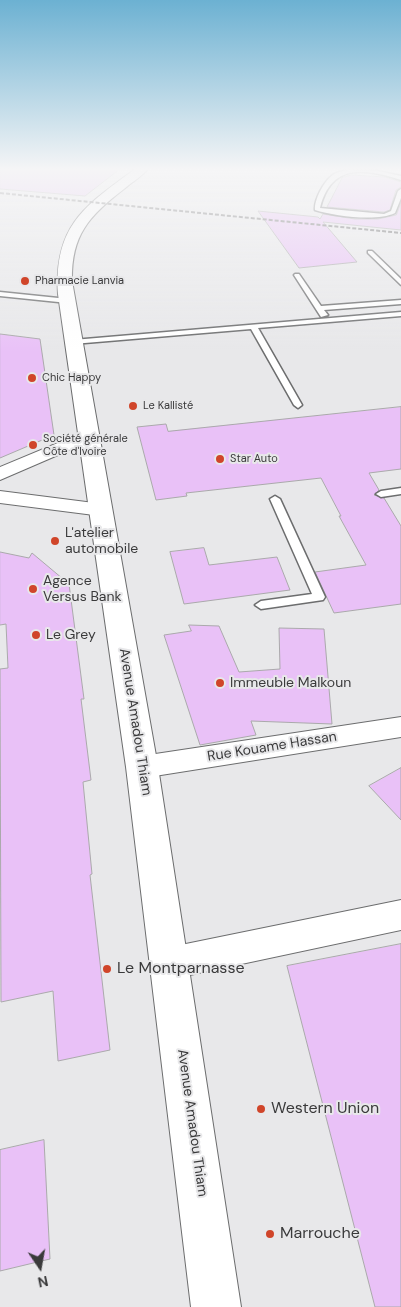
<!DOCTYPE html>
<html>
<head>
<meta charset="utf-8">
<style>
  body { margin:0 }
  #map { position:relative; width:401px; height:1307px; overflow:hidden; background:#e8e8ea; font-family:"DM Sans",sans-serif }
  canvas { display:block }
  .north { position:absolute; left:15px; top:1242px; width:50px; height:50px; -webkit-text-stroke:4px #e8e8ea; paint-order:stroke; rotate:168deg; font-size:14px; font-weight:700; line-height:20px; text-align:center; color:#3a3a3b }
  .north::after { content:''; display:block; margin:auto; width:18px; height:22px; background:#3a3a3b; clip-path:polygon(50% 0,100% 100%,50% 72%,0 100%) }
</style>
</head>
<body>
<div id="map">
<canvas width="401" height="1307"></canvas>
<div class="north">N</div>
</div>
<script>
const context = document.querySelector('canvas').getContext('2d');
context.lineJoin = 'round';
function paint(path, color) { context.fillStyle = color; context.fill(path, 'evenodd'); }
function stroke(path, color, width, dash) { context.strokeStyle = color; context.lineWidth = width; context.lineCap = dash ? 'butt' : 'round'; context.setLineDash(dash || []); context.stroke(path); }
function drawText(font, color, halo, rows, align = 'center') {
  context.font = font + ' "DM Sans",sans-serif'; context.lineWidth = 4; context.setLineDash([]); context.textBaseline = 'middle'; context.strokeStyle = halo; context.fillStyle = color; for (const [text, x, y, turn = 0] of rows) {
    context.save(); context.translate(x, y); context.rotate((+turn || 0) * Math.PI / 180); context.textAlign = isNaN(turn) ? turn : align; if (halo) context.strokeText(text, 0, 0); context.fillText(text, 0, 0); context.restore();
  }
}
const building = new Path2D(`
  M0,169h120l-35,27 -85,-7z
  M352,175l33,2 16,5v5l-5,3 -6,20 -6,2 -57,-5 15,-29z
  M401,203v27l-78,-8 34,40 -58,6 -41,-57 60,6 2,2 3,-5 32,5h23l18,-4z
  M0,334l40,5 14,96 -54,23z
  M401,407v62l-32,4 10,17 -5,5 10,3 17,28v78l-67,9 -19,-41 51,-7 -27,-49h2l-20,-38 -135,15 1,3 -31,4 -19,-73 29,-3 2,7z
  M204,548l5,17 68,-8 13,33 -106,14 -14,-52z
  M0,552l29,6 3,-5 37,31 15,115h-3l10,81 -8,2 9,92 -2,1 20,175 -52,11 -5,-70 -52,11 -1,-333 8,-1 -2,-44 -6,1z
  M189,625l30,1 20,46 41,-3 -1,-41 45,1 8,95 -81,-3 5,14 -56,10 -36,-110 27,-4z
  M401,768v52l-32,-34z
  M401,944v363h-26l-88,-341z
  M44,1140l6,119 -50,12v-121z`);
const lane = new Path2D(`
  M349,170l29,1 23,5v4c-36,-12 -70,-17 -81,28l64,6 7,-3 7,-20 3,-2v9l-6,15c-18,9 -61,3 -80,-3 -1,-10 9,-29 18,-35 5,-4 11,-4 16,-5z
  M368,251h4l29,28v6l-33,-32z
  M295,274h4l22,32 80,-6v4l-77,6 4,5 -7,2 -27,-42z
  M0,292l68,7 4,2 -4,2 -68,-7z
  M401,312v4l-143,12 44,77 -4,3 -4,-3 -43,-76 -178,15 -4,-2 4,-2z
  M401,488v6l-20,3 -5,-3 5,-3z
  M275,496l5,3 45,98 -2,3 -62,9 -6,-4 6,-4 51,-7 -42,-95z`);
const street = new Path2D(`
  M89,430l6,1 3,4 -3,4 -95,41v-13z
  M0,491l102,13 7,2 3,4 -3,4 -7,2 -102,-13z
  M401,717v20l-259,41 -10,-3 -4,-8 4,-8 10,-3z
  M401,900v30l-230,49 -12,-5 -4,-11 4,-11 12,-5z`);
const secondary = new Path2D(`
  M135,169h13c-7,8 -16,13 -24,20 -35,27 -53,46 -52,92l86,486 83,540h-50l-65,-540 -68,-473c-4,-69 27,-88 77,-125z`);
const rail = new Path2D(`
  M0,193l401,40`);
const markers = [
  [25,281,5,"#d0452a"],
  [32,378,5,"#d0452a"],
  [133,406,5,"#d0452a"],
  [33,445,5,"#d0452a"],
  [220,459,5,"#d0452a"],
  [55,541,5,"#d0452a"],
  [33,589,5,"#d0452a"],
  [36,635,5,"#d0452a"],
  [220,683,5,"#d0452a"],
  [107,969,5,"#d0452a"],
  [261,1109,5,"#d0452a"],
  [270,1234,5,"#d0452a"]
];
const farPoinames = [
  ["Pharmacie Lanvia",35,281],
  ["Chic Happy",42,378],
  ["Le Kallisté",143,406],
  ["Société générale",43,439],
  ["Côte d'Ivoire",43,452],
  ["Star Auto",230,459]
];
const poiNames = [
  ["L'atelier",65,533],
  ["automobile",65,549],
  ["Agence",43,581],
  ["Versus Bank",43,597],
  ["Le Grey",46,635],
  ["Immeuble Malkoun",230,683]
];
const streetNames = [
  ["Avenue Amadou Thiam",135,722,81],
  ["Rue Kouame Hassan",272,747,-9],
  ["Avenue Amadou Thiam",192,1123,82]
];
const nearPoinames = [
  ["Le Montparnasse",117,969],
  ["Western Union",271,1109],
  ["Marrouche",280,1234]
];
paint(building, '#e9c1f7');
stroke(building, '#aaa9ab', 1);
stroke(lane, '#6c6d6e', 3);
stroke(street, '#6c6d6e', 2);
stroke(secondary, '#6c6d6e', 2);
paint(lane, '#fff');
paint(street, '#fff');
paint(secondary, '#fff');
stroke(rail, '#646465', 2, [4, 2]);
const sky = context.createLinearGradient(0, 0, 0, 352);
sky.addColorStop(0, '#6cb1d2');
sky.addColorStop(0.48, '#f5f5f6');
sky.addColorStop(1, '#f5f5f600');
context.fillStyle = sky;
context.fillRect(0, 0, 401, 352);
for (const [x, y, r, color] of markers) { const dot = new Path2D(); dot.arc(x, y, r, 0, 2 * Math.PI); context.fillStyle = color; context.fill(dot); stroke(dot, '#e8e8ea', 2); }
drawText('11px', '#3a3a3b', '#e8e8ea', farPoinames, 'left');
drawText('14px', '#3a3a3b', '#e8e8ea', poiNames, 'left');
drawText('14px', '#3a3a3b', '#e8e8ea', streetNames);
drawText('16px', '#3a3a3b', '#e8e8ea', nearPoinames, 'left');
</script>
</body>
</html>
